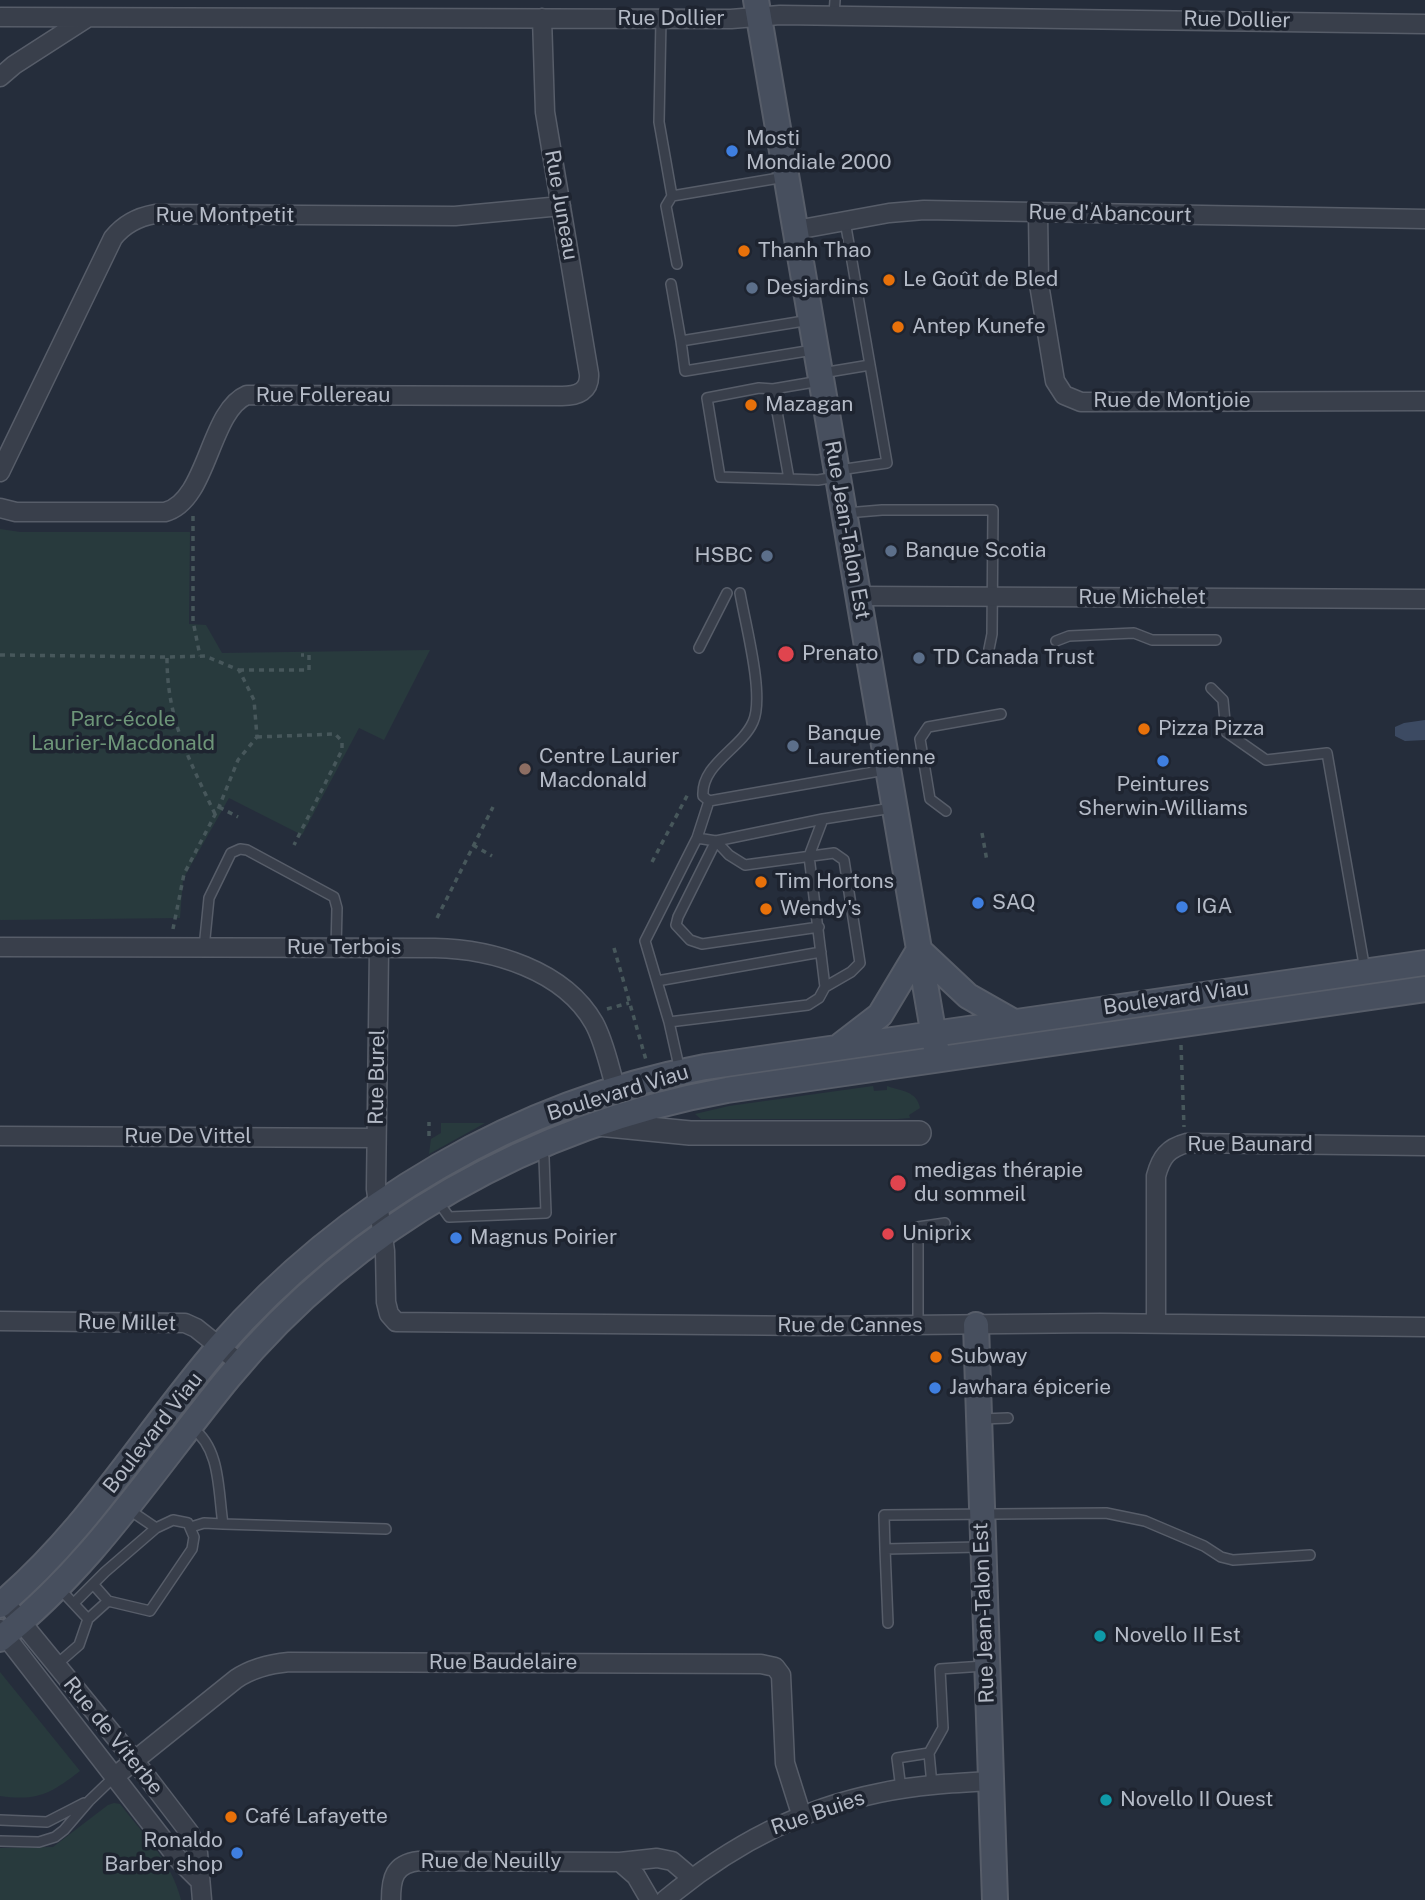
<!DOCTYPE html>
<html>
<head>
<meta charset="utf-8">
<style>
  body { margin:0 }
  canvas { display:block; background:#252d3b }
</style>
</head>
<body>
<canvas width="1425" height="1900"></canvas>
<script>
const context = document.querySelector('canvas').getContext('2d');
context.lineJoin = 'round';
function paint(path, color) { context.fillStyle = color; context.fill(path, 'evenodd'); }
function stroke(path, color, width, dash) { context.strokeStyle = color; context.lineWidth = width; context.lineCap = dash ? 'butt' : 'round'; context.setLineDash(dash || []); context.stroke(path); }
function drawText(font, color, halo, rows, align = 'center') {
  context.font = font + ' "Public Sans",sans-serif'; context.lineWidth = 7; context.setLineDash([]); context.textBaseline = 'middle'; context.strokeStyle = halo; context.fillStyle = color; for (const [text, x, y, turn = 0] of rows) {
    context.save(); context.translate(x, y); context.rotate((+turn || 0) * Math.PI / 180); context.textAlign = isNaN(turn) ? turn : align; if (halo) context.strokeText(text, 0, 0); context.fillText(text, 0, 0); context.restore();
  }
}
const green = new Path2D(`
  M0,529l20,3h170l-1,92 17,1 16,28 208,-3 -46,90 -25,-12 -57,107 -73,-37 -46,81 -3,39 -180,2z
  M873,1086l1,5 13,-1v-4c14,5 30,5 33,22l-11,7 1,3 -12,1h-197l-6,-5 34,-8z
  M441,1123h44l-56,31 2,-15 10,-6z
  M0,1672l80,99c-30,23 -42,30 -80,25z
  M114,1803l6,1c23,30 52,58 61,96h-181v-52l53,-1 55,-42z`);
const water = new Path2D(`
  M1425,720v20l-20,1 -10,-5v-9l9,-4z`);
const path = new Path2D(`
  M193,516v105l7,35
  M0,655l167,2 38,-1 34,14 15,30 3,37 -19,23 -19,47 -35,67 -11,55
  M167,658c0,62 22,101 48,156
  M239,670h70v-15h-8
  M257,737l78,-3 7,7v9l-48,95
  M219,807l19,10
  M982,833l5,28
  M473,845l19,11
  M652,862l36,-68
  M437,918l56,-111
  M614,948l32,112
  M607,1009l22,-6
  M1181,1045l3,82
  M429,1136v-14`);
const service = new Path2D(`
  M834,15l1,-15
  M661,19l-2,103 13,74 113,-19
  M672,196l-6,10 11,58
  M671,284l10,57
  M810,320l-129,21 4,30 128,-21
  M822,373l48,-8
  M820,381l-47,8 16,90 29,1 18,-3
  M773,389l-14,-1 -52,10 13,79 69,2
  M839,470l48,-7 -42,-242
  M846,513l36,-3h111l-1,124 -3,15
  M1056,641l13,-5 65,-3 18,7h64
  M699,648l28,-55
  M1211,688l12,12 3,32 40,28 61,-7 38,217
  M709,801l-6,-5c-2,-32 38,-47 50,-74 12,-26 -8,-99 -13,-129
  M946,811l-16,-12 -10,-60 8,-12 73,-13
  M697,838l12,-37 176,-31
  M819,927l-117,17 -12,-4 -14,-15 2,-8 38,-76 13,14 16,10 89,-12 10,7 16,103 -9,9 -26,15
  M204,948l5,-50 22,-45 9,-4 7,1 87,47 3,11 -1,41
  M657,981l164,-29
  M669,1022l139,-17 11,-7 6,-11 -16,-131 14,-37
  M680,1071l-11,-49 -24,-81 52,-103 19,3 107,-22 69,-11
  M437,1200l12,17 97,-4 -2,-55 -4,-9
  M918,1325v-98l27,-4
  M982,1419l26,-1
  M192,1428c29,20 26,64 31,96l163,5
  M191,1527l13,-4 19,1
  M885,1549l-1,-34 222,-2 39,8 59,25 17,11 12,3 77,-5
  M93,1584l15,17
  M59,1588l29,31
  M74,1603l31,-31 51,-44
  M888,1623l-3,-74 95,-2
  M56,1665l23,-20 9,-26 20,-18 42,10 42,-62 2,-12 -6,-14 -15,-3 -17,8 -28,-19
  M929,1753l3,32
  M901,1789l-4,-31 32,-5 14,-25 -3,-59 44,-3
  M0,1820l47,2 37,-19
  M0,1841l39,1 16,-5 9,-7 25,-29 25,-24`);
const minor = new Path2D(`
  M0,17l731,2 49,-4 645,9
  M0,77l14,-12 73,-47
  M1038,213l1,71 16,97 9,14 17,7h9l335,-1
  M796,230l93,-17 35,-3 501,9
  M0,472l113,-234c11,-14 25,-21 42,-24l300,2 106,-10
  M0,508l16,4h149c43,-11 44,-101 82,-117l315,1c16,0 28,-5 27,-22l-44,-262 -3,-94
  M858,596l567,3
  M0,947l435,1c57,1 129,22 159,75 11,20 15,44 22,66
  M379,949l-3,240 9,62 1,51 3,12 7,8 420,4 284,-3 325,4
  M0,1136l376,2
  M0,1321l185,2 11,5 45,36
  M1156,1323v-147c5,-19 12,-28 31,-33l238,3
  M4,1601l130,159 55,72 9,21 4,47
  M0,1629l179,231 20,20
  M114,1777l122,-98c16,-11 33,-15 53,-17l472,2 14,3 6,8 4,88 17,54
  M620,1862l16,14 14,24
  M391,1900c0,-22 3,-36 28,-39l201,1 37,-4 15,3 20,17
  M665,1900c62,-52 133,-91 214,-107 37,-8 74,-10 112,-12`);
const tertiary = new Path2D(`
  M598,1124l92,9h229`);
const secondary = new Path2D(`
  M756,0l180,1048
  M919,950l49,46 44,25
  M841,1045l39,-30 39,-65
  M976,1325l19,575
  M0,1605c88,-74 145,-172 219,-258 125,-143 299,-245 486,-280l720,-104
  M0,1639c93,-73 155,-172 229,-262 126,-152 304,-252 498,-287l698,-101`);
const markers = [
  [732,151,7,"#3f7fe0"],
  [744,251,7,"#e8710a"],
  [889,280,7,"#e8710a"],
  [752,288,7,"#5c6f8a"],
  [898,327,7,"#e8710a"],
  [751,405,7,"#e8710a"],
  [891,551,7,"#5c6f8a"],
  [767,556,7,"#5c6f8a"],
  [786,654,9,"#e0444e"],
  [919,658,7,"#5c6f8a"],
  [1144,729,7,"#e8710a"],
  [793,746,7,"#5c6f8a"],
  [1163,761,7,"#3f7fe0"],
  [525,769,7,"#8d6e63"],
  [761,882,7,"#e8710a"],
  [978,903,7,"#3f7fe0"],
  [1182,907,7,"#3f7fe0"],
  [766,909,7,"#e8710a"],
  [898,1183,9,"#e0444e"],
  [888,1234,7,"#e0444e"],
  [456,1238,7,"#3f7fe0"],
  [936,1357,7,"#e8710a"],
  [935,1388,7,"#3f7fe0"],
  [1100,1636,7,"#0f9aa8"],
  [1106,1800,7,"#0f9aa8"],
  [231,1817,7,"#e8710a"],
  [237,1853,7,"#3f7fe0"]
];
const streetNames = [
  ["Rue Dollier",671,19],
  ["Rue Dollier",1237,20,1],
  ["Rue Juneau",561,205,80],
  ["Rue d'Abancourt",1110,214,1],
  ["Rue Montpetit",225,216],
  ["Rue Follereau",323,396],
  ["Rue de Montjoie",1172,401],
  ["Rue Jean-Talon Est",847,530,80],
  ["Rue Michelet",1142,598],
  ["Rue Terbois",344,948],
  ["Boulevard Viau",1176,998,-8],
  ["Rue Burel",377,1077,-89],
  ["Boulevard Viau",618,1093,-17],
  ["Rue De Vittel",188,1137],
  ["Rue Baunard",1250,1145],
  ["Rue Millet",127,1323,1],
  ["Rue de Cannes",850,1326],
  ["Boulevard Viau",153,1433,-52],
  ["Rue Jean-Talon Est",984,1613,-92],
  ["Rue Baudelaire",503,1663],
  ["Rue de Viterbe",113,1736,51],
  ["Rue Buies",818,1813,-19],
  ["Rue de Neuilly",491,1862]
];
const poiNames = [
  ["Mosti",746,139],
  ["Mondiale 2000",746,163],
  ["Thanh Thao",758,251],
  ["Le Goût de Bled",903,280],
  ["Desjardins",766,288],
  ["Antep Kunefe",912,327],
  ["Mazagan",765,405],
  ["Banque Scotia",905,551],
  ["HSBC",753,556,"right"],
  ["Prenato",802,654],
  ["TD Canada Trust",933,658],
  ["Pizza Pizza",1158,729],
  ["Banque",807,734],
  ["Laurentienne",807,758],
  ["Centre Laurier",539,757],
  ["Macdonald",539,781],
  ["Peintures",1163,785,"center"],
  ["Sherwin-Williams",1163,809,"center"],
  ["Tim Hortons",775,882],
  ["SAQ",992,903],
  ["IGA",1196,907],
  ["Wendy's",780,909],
  ["medigas thérapie",914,1171],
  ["du sommeil",914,1195],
  ["Uniprix",902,1234],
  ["Magnus Poirier",470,1238],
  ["Subway",950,1357],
  ["Jawhara épicerie",949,1388],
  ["Novello II Est",1114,1636],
  ["Novello II Ouest",1120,1800],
  ["Café Lafayette",245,1817],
  ["Ronaldo",223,1841,"right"],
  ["Barber shop",223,1865,"right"]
];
const parkNames = [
  ["Parc-école",123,720],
  ["Laurier-Macdonald",123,744]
];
paint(green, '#283a3d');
paint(water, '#3c4a62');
stroke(service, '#575d69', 12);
stroke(minor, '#575d69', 21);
stroke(tertiary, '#575d69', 26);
stroke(secondary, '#575d69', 28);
stroke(path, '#47575b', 3.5, [5, 5]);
stroke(service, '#393f4b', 9);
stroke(minor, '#393f4b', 18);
stroke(tertiary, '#393f4b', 23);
stroke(secondary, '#474f5e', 24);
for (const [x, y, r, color] of markers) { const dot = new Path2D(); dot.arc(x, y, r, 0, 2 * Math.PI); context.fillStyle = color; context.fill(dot); stroke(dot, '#1e2430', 2.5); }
drawText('21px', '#b4bac6', '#1e2430', streetNames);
drawText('21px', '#b4bac6', '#1e2430', poiNames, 'left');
drawText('21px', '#6d9578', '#1e2430', parkNames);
</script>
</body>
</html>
